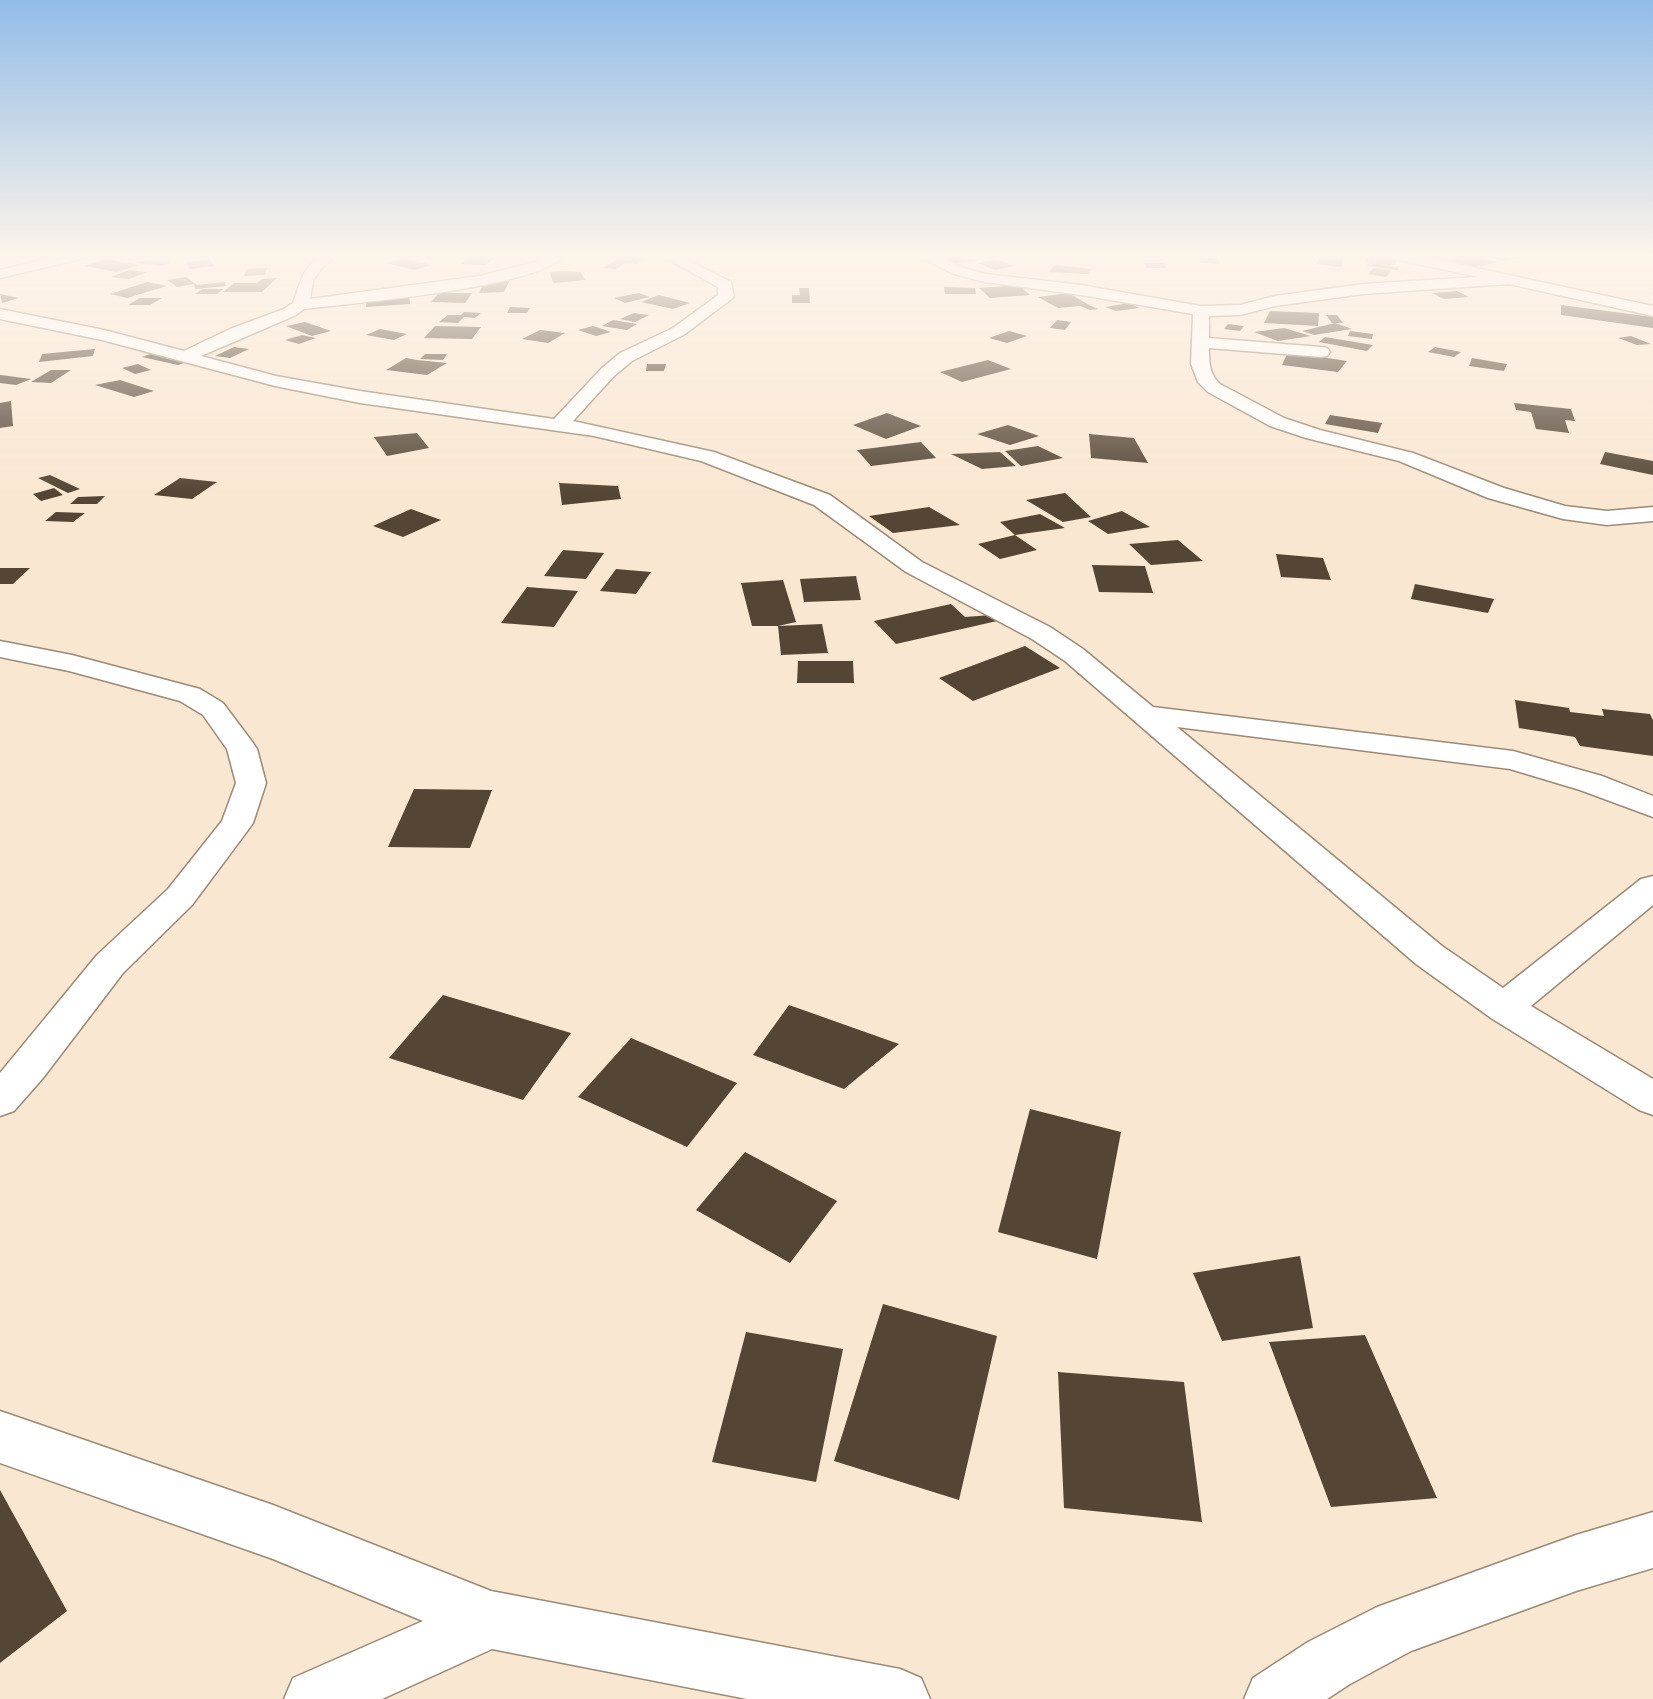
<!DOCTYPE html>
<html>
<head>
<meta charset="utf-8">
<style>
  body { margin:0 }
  canvas { display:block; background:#fae7d2 }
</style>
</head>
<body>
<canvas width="1653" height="1699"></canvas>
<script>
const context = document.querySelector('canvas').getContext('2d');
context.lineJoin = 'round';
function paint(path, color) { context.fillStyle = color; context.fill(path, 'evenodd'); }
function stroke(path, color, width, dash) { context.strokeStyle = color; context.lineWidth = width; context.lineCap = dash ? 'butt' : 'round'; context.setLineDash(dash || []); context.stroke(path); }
const building = new Path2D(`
  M474,255l24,1 -13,9 -24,-1z
  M1468,255l31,7 -24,5 -32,-8z
  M1484,255h45v1l-26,5z
  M959,256l4,3 9,-1 6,3 -31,3 -10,-6z
  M1368,256l29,3 -2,6 -19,-1 23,3 -2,3 -30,-4 2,-4h-3z
  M621,257l24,2 -8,5 -12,-1 -9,6 -13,-1z
  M1199,257l20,1 1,6 -20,-1z
  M404,258l27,7 -17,5 -28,-7z
  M1320,258l25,2 -4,7 -25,-3z
  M107,259l32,6 -22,7 -33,-6z
  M209,259l5,7 -24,3 -4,-7z
  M996,259l18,7 -19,4 -18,-7z
  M145,260l26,2 -9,4 -26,-3z
  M1144,263h19l3,5h-19z
  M1055,265l37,4 -5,5 -39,-2z
  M267,268l-2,7 -21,1 2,-7z
  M1374,268l18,2 -6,7 -18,-3z
  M129,270l18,2 -18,7 -18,-2z
  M565,271l16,1 4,8 -32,3 -3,-11z
  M186,277l11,8 28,-3 1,4 -31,3 -1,-5 -17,3 -10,-7z
  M277,278l-15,14h-39l11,-9h23l5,-4z
  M511,278l-7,14 -25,1 7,-14z
  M147,282l20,4 -40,12 -17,-4z
  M1018,285l12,10 -40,3 -11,-10z
  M944,287l31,1 1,6h-31z
  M799,288h10l1,15h-18v-8h8z
  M202,289h22l-7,5h-22z
  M1457,291l12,6 -25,2 -12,-6z
  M439,293h33l-7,10 -34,-1z
  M639,293l11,4 -25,6 -11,-5z
  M1069,293l20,12 9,4 -8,1 -10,-4 -22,2 -20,-11z
  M0,294l19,4 -17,5z
  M409,295l1,9 -44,3 1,-8z
  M659,295l31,8 -17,6 -32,-7z
  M140,298h22l-12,7h-22z
  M1129,303l11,5 -24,3 -11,-4z
  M1561,305l92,12v11l-92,-13z
  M510,307l20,1 -3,5h-20z
  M1270,311l49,2 -1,13 -54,-3z
  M464,312l17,1 -6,5 -11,-1 -6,6 -19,-1 9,-7h13z
  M634,313l15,2 -14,7 -15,-3z
  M1326,315h11l6,8h-11z
  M613,320l24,4 -10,6 -25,-4z
  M1057,320l14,2 -6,8 -15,-2z
  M305,322l26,9 -19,5 -26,-10z
  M1335,323l17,6 -38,6 -12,-4z
  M1228,324l16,2 -4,5 -16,-2z
  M435,326l46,1 -9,12 -48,-1z
  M593,326l18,6 -15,4 -18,-6z
  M1284,328l27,8 -33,5 -24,-9z
  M380,329l27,5 -13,6 -28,-5z
  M540,330l25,3 -17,10 -26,-4z
  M1009,331l18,5 -20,7 -18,-5z
  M1350,331l23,3 -1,5 -24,-3z
  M302,335l14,3 -17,6 -14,-4z
  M1631,336l20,8 -14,1 -19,-7z
  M1325,337l48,8 -6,6 -48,-9z
  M234,347l15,2 -19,9 -15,-2z
  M1435,347l26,5 -7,5 -26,-5z
  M95,349l-2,7 -54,6 3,-8z
  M1288,352l59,9 -9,11 -56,-7z
  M153,353l37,8 -12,4 -36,-8z
  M425,354h22l-4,6 -23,-1z
  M406,358l11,2 30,3 -20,12 -41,-5z
  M1472,358l35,6 -3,7 -35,-5z
  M988,360l23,9 -49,13 -22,-10z
  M138,364l13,6 -16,4 -13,-6z
  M647,364h19l-2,7h-18z
  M51,370h20l-20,13 -20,-1z
  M0,375h1l30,4 -15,6 -16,-2z
  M120,380l34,11 -20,6 -39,-12z
  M11,401l2,25 -13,2v-25z
  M1514,403l57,6 4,12 -10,-1 4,13 -33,-4 -5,-17 -15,-2z
  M887,413l34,13 -35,13 -33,-14z
  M1330,415l52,8 -4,10 -53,-9z
  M1008,425l31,11 -29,9 -33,-11z
  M417,433l12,15 -42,8 -13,-19z
  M1089,434l45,4 14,25 -57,-5z
  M921,442l15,16 -65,8 -14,-16z
  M1038,446l25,12 -42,8 -16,-15z
  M1000,452l16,14 -34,3 -31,-15z
  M1605,452l48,9v14l-53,-11z
  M50,475l30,14 -12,4 -30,-15z
  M180,478l37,4 -25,17 -38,-4z
  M559,483l59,3 3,13 -59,6z
  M54,488l9,7 -22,6 -8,-7z
  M1065,493l26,24 -28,5 -37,-22z
  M105,496l-8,8h-27l8,-7z
  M929,507l31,18 -67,8 -24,-17z
  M411,509l30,11 -38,17 -30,-11z
  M1122,511l28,16 -42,7 -20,-13z
  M56,512l29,1 -12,9 -28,-1z
  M1040,514l25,14 -50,7 -15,-13z
  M1015,535l22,15 -37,9 -22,-15z
  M1178,540l25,21 -52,4 -22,-21z
  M563,550l41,3 -18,26 -42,-3z
  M1276,554l47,4 8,22 -50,-3z
  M1092,565l53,1 8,27 -54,-1z
  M0,568h30l-17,16h-13z
  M616,569l35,3 -15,22 -36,-3z
  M856,576l5,24 -57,2 -4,-23z
  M783,580l13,42 -18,4h-26l-11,-43z
  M1415,584l79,15 -6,14 -77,-14z
  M527,587l51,4 -24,36 -53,-4z
  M951,604l14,13 26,-2 6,6 -101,23 -22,-23z
  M822,624l6,29 -47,2 -3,-29z
  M1025,646l35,22 -87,33 -34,-23z
  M798,661h55l1,22h-57z
  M1515,700l54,8 1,4 34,4 -2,-7 48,5 3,6v36l-73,-10 -5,-9 -56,-9z
  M414,789l78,1 -22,58 -82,-1z
  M443,995l128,38 -48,67 -134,-42z
  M789,1005l110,39 -55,45 -91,-34z
  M631,1038l106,45 -50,64 -109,-50z
  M1030,1109l91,23 -24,127 -99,-27z
  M745,1152l92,49 -47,62 -94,-53z
  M1300,1256l13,72 -91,13 -29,-68z
  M883,1304l114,32 -38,164 -125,-39z
  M746,1332l97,17 -27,133 -104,-20z
  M1365,1335l72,163 -106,9 -62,-165z
  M1058,1372l126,10 18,140 -138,-14z
  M0,1490l67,121 -67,52z`);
const minor = new Path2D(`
  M63,255h24l-2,3 -85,20v-8z
  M321,255h16l-16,14 -8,12 -3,18 170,-23 59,-15 10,-6h16c-27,33 -212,48 -261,54l-8,6 -95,41 75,20 84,15 194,28 48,-51 18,-15 53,-25 45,-33v-8l-58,-32h18l53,27 3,15 -49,37 -53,27 -18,15 -41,45 141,31 116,43 92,67 128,65 33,22 70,58 360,44 89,25 51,20v21l-73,-27 -70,-21 -333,-42 265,219 61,42 138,-109 12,-3v29l-122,101 122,73v36l-14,-5 -148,-92 -75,-54 -351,-303 -33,-22 -126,-67 -92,-67 -113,-44 -107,-25 -234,-33 -85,-17 -173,-46 -102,-21v-10l104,21 80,21 46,-22 54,-20 9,-6c9,-23 7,-32 28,-48z
  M915,255h19l30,13 22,6 95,11 120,21 39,-1 35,-9 88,-12 115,-7 -87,-19 -2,-3h26l238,51v10l-144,-32 -146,10 -88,12 -35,9 -31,1v22l112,9 6,1 3,4 -3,4 -6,1 -112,-9c0,15 0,25 11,36l64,34 36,12 93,23 91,35 61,18 42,5 46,-4v14l-46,4 -44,-6 -75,-21 -89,-37 -93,-23 -36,-12 -62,-34 -10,-10 -7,-18 2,-50 -112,-19 -96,-13 -31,-8z
  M0,641l72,14 128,34 23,14 30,40 4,6 9,34 -13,40 -5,7 -56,75 -69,68 -80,105 -29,33 -14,5v-43l97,-118 71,-66 54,-68 14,-38 -9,-34 -24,-34 -23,-14 -111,-30 -69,-14z
  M0,1411l273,94 218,86 409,78 21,9 9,21h-183l-255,-50 -110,50h-98l9,-21 130,-57 -150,-62 -273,-96z
  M1653,1512v56l-77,23 -165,60 -61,33 -23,15h-83l9,-21 55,-36 69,-35 199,-72z`);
paint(building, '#544534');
stroke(minor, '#9a8a76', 3);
paint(minor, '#fff');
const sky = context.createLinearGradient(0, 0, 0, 493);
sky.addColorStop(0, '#92bce8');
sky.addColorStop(0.52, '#fdf4eb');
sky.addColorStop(1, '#fdf4eb00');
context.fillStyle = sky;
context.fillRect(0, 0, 1653, 493);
</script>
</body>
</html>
